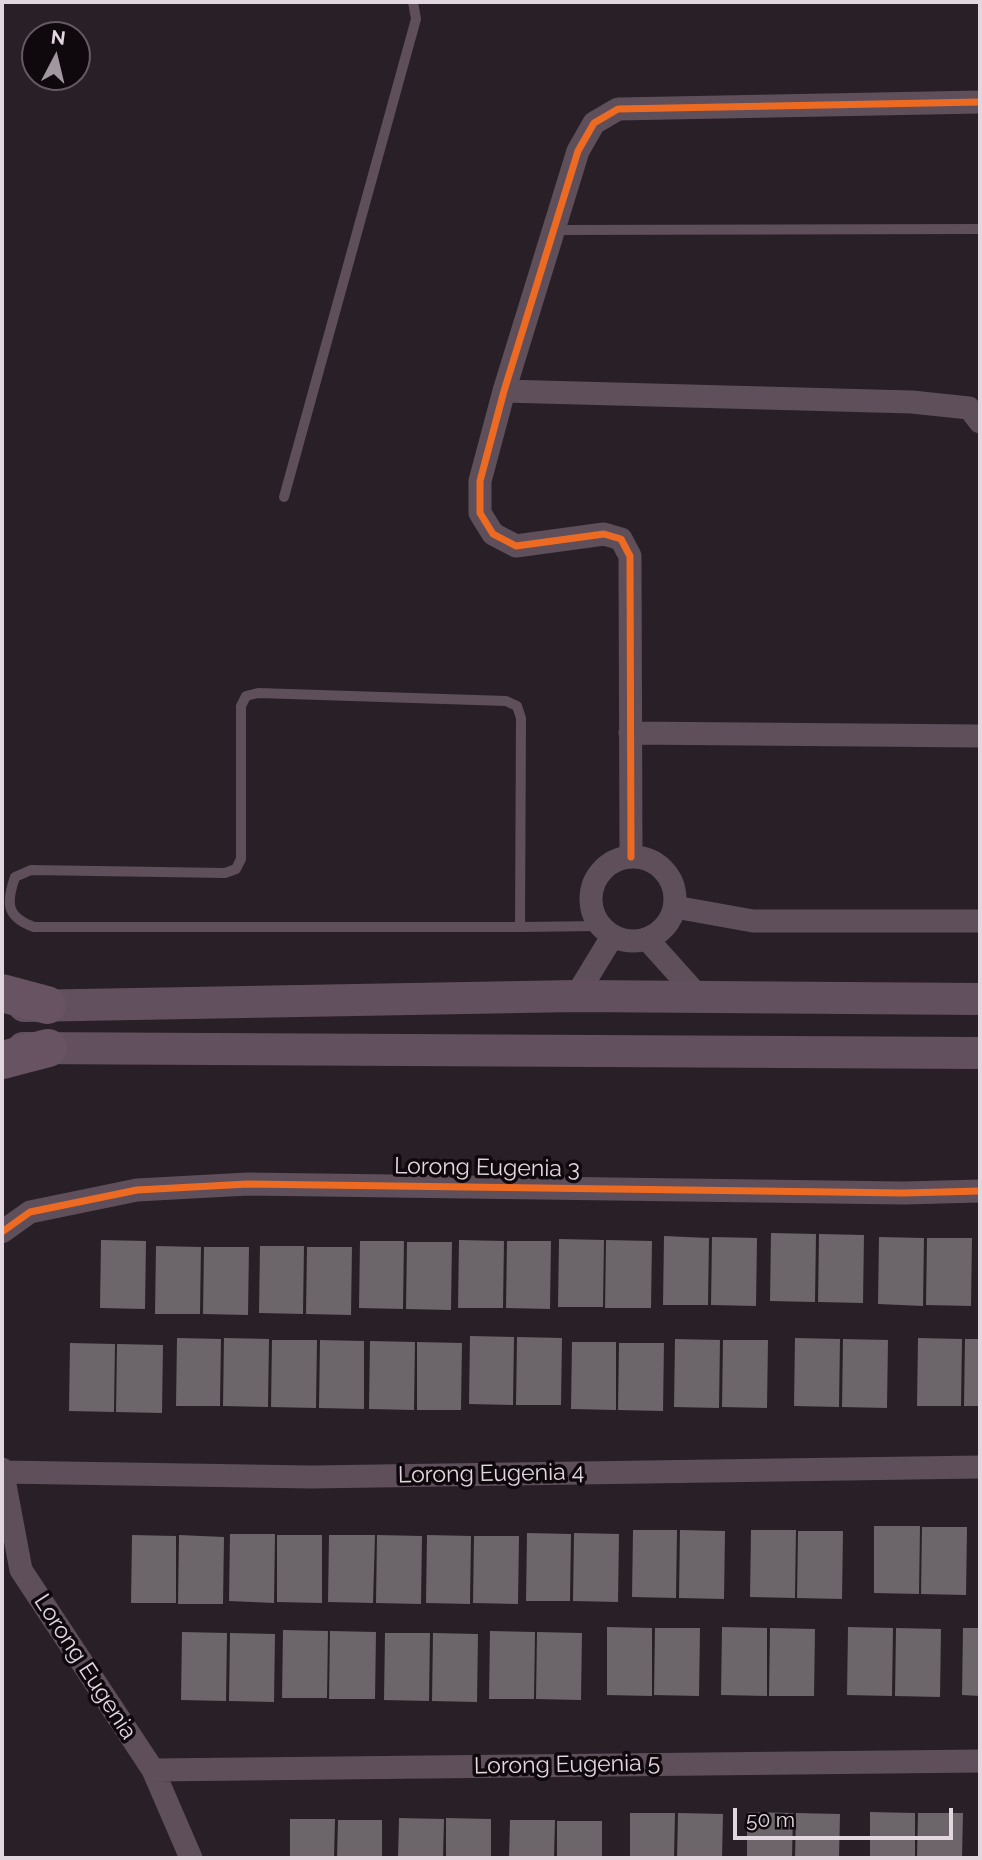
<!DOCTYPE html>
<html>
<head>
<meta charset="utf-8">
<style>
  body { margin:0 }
  #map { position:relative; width:982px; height:1860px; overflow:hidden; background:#282026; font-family:Raleway,sans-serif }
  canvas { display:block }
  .frame { position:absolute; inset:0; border:4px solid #e2d7df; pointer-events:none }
  .north { position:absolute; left:21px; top:21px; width:70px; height:70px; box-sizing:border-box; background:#0f090e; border:2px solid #635b62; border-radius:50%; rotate:7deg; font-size:19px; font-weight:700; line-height:28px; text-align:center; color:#e2d7df }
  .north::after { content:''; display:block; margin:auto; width:24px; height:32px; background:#a1979e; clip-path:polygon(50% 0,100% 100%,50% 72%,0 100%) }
  .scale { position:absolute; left:733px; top:1808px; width:220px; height:32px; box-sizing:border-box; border:4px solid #e2d7df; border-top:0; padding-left:9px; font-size:21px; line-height:24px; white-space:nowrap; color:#e2d7df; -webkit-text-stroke:5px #0f090e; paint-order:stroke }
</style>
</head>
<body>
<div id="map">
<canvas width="982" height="1860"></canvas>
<div class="frame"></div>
<div class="north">N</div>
<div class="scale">50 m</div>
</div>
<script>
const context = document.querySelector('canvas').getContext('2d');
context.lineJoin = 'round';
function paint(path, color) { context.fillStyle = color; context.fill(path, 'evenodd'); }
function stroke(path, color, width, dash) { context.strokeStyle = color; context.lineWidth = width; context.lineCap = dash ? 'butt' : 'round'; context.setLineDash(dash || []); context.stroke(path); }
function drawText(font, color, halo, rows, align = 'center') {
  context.font = font + ' Raleway,sans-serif'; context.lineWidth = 7; context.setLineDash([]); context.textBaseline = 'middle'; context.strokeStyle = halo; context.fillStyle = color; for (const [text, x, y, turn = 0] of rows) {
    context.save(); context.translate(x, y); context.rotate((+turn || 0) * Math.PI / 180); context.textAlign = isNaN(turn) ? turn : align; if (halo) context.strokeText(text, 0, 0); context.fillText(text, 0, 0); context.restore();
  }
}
const building = new Path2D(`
  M771,1233l45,1 -1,68 -45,-1z
  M819,1234l45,1 -1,68 -45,-1z
  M664,1236l45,2 -1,67h-45z
  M712,1237l45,1 -1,68 -45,-1z
  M879,1237l45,1 -1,68 -45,-2z
  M927,1238h45l-1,68 -45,-1z
  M559,1239l45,1 -1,67h-45z
  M101,1240l45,1 -1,68 -45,-1z
  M459,1240l45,1 -1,67h-45z
  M606,1240l46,1 -1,67h-46z
  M360,1241h44l-1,68 -44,-1z
  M507,1241h44l-1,68 -44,-1z
  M407,1242h45l-1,68 -45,-1z
  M156,1246l45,1 -1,67h-45z
  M260,1246h44l-1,68 -44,-1z
  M204,1247h45l-1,68 -45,-1z
  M307,1247h45l-1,68 -45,-1z
  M470,1336l44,1 -1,68 -44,-1z
  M517,1337l45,1 -1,67h-45z
  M177,1338l44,1 -1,67h-44z
  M224,1338l45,1 -1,68 -45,-1z
  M795,1338l45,1 -1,68 -45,-1z
  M918,1338l44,1 -1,67h-44z
  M675,1339l45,1 -1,68 -45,-1z
  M843,1339l45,1 -1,68 -45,-1z
  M965,1339h15v67h-16z
  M272,1340h45l-1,68 -45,-1z
  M320,1340l44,1v68l-45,-1z
  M723,1340h45l-1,68 -45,-1z
  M370,1341l45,1 -1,68 -45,-1z
  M417,1342l45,1 -1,67h-44z
  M572,1342h44v68l-45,-1z
  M70,1343l45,1 -1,68 -45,-1z
  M619,1343h45l-1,68 -45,-1z
  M117,1344l46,1 -1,68 -46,-1z
  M874,1526h46l-1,68 -45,-1z
  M922,1527h45l-1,68 -45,-1z
  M633,1530h44l-1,68 -44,-1z
  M680,1530l45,1 -1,68 -45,-1z
  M751,1530h45l-1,68 -45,-1z
  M798,1531h45l-1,68 -45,-1z
  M527,1533l44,1 -1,67h-44z
  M574,1533l45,1 -1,68 -45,-1z
  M230,1534h45l-1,69 -45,-2z
  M132,1535l44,1v67h-45z
  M179,1535l45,2 -1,67h-45z
  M277,1535h45v68l-45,-1z
  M329,1535h46l-2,68 -45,-1z
  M377,1535l45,1 -1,68 -45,-1z
  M427,1535l44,1 -1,68 -44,-1z
  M474,1536h45l-1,68 -45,-1z
  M607,1627l45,1v68l-45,-1z
  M722,1627l45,1v68l-46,-1z
  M848,1627l45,1 -1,68 -45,-1z
  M655,1628h45l-1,68 -45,-1z
  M770,1628l45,1 -1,67h-45z
  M896,1628l45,1 -1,68 -45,-1z
  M963,1628h17v68l-18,-1z
  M283,1630l45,1 -1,67h-45z
  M330,1631l46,1 -1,67h-46z
  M490,1631l45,1 -1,67h-45z
  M182,1632l45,1 -1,68 -45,-1z
  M537,1632l45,1 -1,67 -45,-1z
  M230,1633l45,1 -1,68 -45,-1z
  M385,1633h45l-1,68 -45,-1z
  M433,1633l45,1 -1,68 -45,-1z
  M747,1812l46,1 -1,45h-45z
  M870,1812l45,1v45h-45z
  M630,1813h45l-1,45h-44z
  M678,1813l45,1 -1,44h-45z
  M796,1813l44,1 -1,44h-44z
  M918,1813h45l-1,45h-45z
  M399,1818l45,1 -1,39h-45z
  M446,1818l45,1v39h-45z
  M290,1819h45l-1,39h-44z
  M338,1820h44v38h-45z
  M510,1820h45l-1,38h-45z
  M557,1821h45v37h-45z`);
const lane = new Path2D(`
  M554,230l426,-1
  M284,497l132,-478 -3,-17
  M520,927l1,-209 -4,-12 -11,-5 -248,-8 -12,3 -5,10v153l-5,10 -11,4 -194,-3 -16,7c-9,26 -9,40 19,50h486l79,-1`);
const street = new Path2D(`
  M504,391l408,11 57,6 11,14
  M630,733l350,3
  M591 899a42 42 0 1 1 84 0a42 42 0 1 1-84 0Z
  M631,857l-1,-301 -9,-17 -17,-5 -88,12 -23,-12 -13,-21v-32l24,-90 74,-240 16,-28 24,-14 362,-7
  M675,907l78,14h227
  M647,939l52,58
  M576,996l36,-59
  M2,1232l28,-20 107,-22 111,-6 656,9 76,-2
  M2,1469l19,101 132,200 38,88
  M2,1472l309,5 669,-10
  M153,1770l827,-9`);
const secondary = new Path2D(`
  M24,1006l552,-10 404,3
  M23,1048l957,5`);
const highway = new Path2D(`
  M2,993l45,12
  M2,1060l46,-12`);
const cycleway = new Path2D(`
  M631,857l-1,-301 -9,-17 -17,-5 -88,12 -23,-12 -13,-21v-32l24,-90 74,-240 16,-28 24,-14 362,-7
  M2,1232l28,-20 107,-22 111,-6 656,9 76,-2`);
const streetNames = [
  ["Lorong Eugenia 3",487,1168,1],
  ["Lorong Eugenia 4",491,1474,-1],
  ["Lorong Eugenia",85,1667,57],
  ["Lorong Eugenia 5",567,1765,-1]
];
paint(building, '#6c656a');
stroke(lane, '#5e4f5b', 10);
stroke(street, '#5e4f5b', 23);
stroke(secondary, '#62505e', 32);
stroke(highway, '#685363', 38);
stroke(cycleway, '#ed6a23', 7);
drawText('23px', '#e2d7df', '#0f090e', streetNames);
</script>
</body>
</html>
